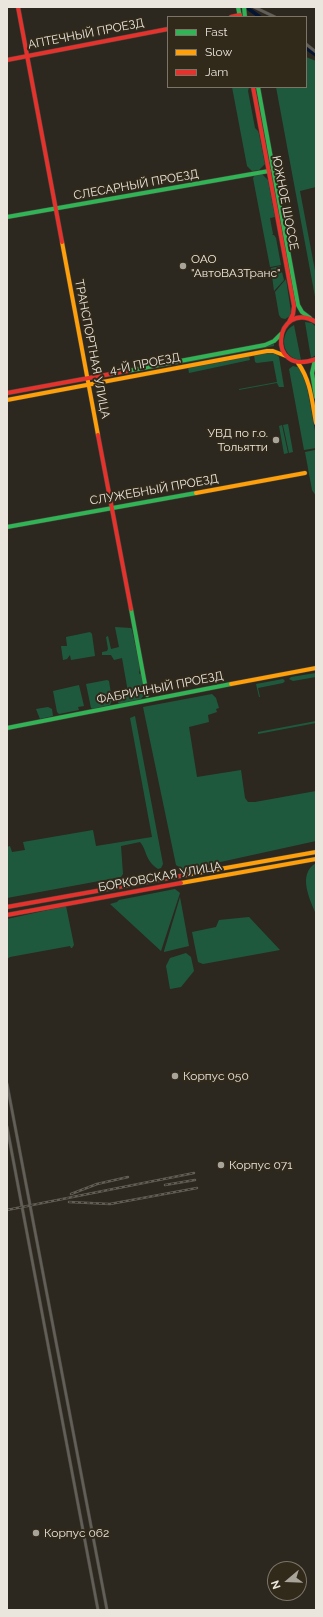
<!DOCTYPE html>
<html>
<head>
<meta charset="utf-8">
<style>
  body { margin:0 }
  #map { position:relative; width:323px; height:1617px; overflow:hidden; background:#2c281f; font-family:Raleway,sans-serif }
  canvas { display:block }
  .frame { position:absolute; inset:0; border:8px solid #ebe6dd; pointer-events:none }
  .legend { position:absolute; left:167px; top:16px; width:140px; height:72px; box-sizing:border-box; background:#31291a; border:1px solid #7b7568; margin:0; padding:5px 7px; list-style:none; font-size:12px; color:#ebe6dd }
  .legend li { display:flex; align-items:center; gap:8px; height:20px }
  .legend b { width:20px; border:1px solid #7b7568 }
  .north { position:absolute; left:267px; top:1561px; width:40px; height:40px; box-sizing:border-box; background:#31291a; border:1px solid #7b7568; border-radius:50%; rotate:251deg; font-size:11px; font-weight:700; line-height:16px; text-align:center; color:#ebe6dd }
  .north::after { content:''; display:block; margin:auto; width:14px; height:18px; background:#a8a49a; clip-path:polygon(50% 0,100% 100%,50% 72%,0 100%) }
</style>
</head>
<body>
<div id="map">
<canvas width="323" height="1617"></canvas>
<div class="frame"></div>
<ul class="legend">
<li><b style="height:5px;background:#30b455"></b>Fast</li>
<li><b style="height:5px;background:#ff9f0a"></b>Slow</li>
<li><b style="height:5px;background:#e5322d"></b>Jam</li>
</ul>
<div class="north">N</div>
</div>
<script>
const context = document.querySelector('canvas').getContext('2d');
context.lineJoin = 'round';
function paint(path, color) { context.fillStyle = color; context.fill(path, 'evenodd'); }
function stroke(path, color, width, dash) { context.strokeStyle = color; context.lineWidth = width; context.lineCap = dash ? 'butt' : 'round'; context.setLineDash(dash || []); context.stroke(path); }
function drawText(font, color, halo, rows, align = 'center') {
  context.font = font + ' Raleway,sans-serif'; context.lineWidth = 4; context.setLineDash([]); context.textBaseline = 'middle'; context.strokeStyle = halo; context.fillStyle = color; for (const [text, x, y, turn = 0] of rows) {
    context.save(); context.translate(x, y); context.rotate((+turn || 0) * Math.PI / 180); context.textAlign = isNaN(turn) ? turn : align; if (halo) context.strokeText(text, 0, 0); context.fillText(text, 0, 0); context.restore();
  }
}
const green = new Path2D(`
  M306,57l10,4v126l-16,4 16,85v26l-40,-215h30z
  M232,87h17l-1,4 7,37 3,3 1,3 6,30 -6,6 -7,1 -5,-5z
  M262,174l6,6 7,37 -5,1 3,16 -1,1h2l2,3 5,27 -11,2 -17,-89 2,-3z
  M281,266l-2,1 1,6 2,-1 2,8 -10,11 -3,-23z
  M286,279l5,33 -1,4 -5,3 -4,-1 -2,-3 -4,-23z
  M305,322l7,1 4,4v28l-5,3z
  M294,325l7,35c-19,-1 -23,-27 -7,-35z
  M274,344v2l-105,20 -2,-2z
  M269,351l8,4 2,2 5,30h-5l-2,-4 -38,7v-1l38,-7 -4,-21 -16,2 -2,-1 -1,-7z
  M249,356l1,4 -61,13 -1,-6z
  M293,366l8,2 4,8 11,60v12l-12,2 -15,-81z
  M288,424l5,28 -4,1 -6,-28z
  M282,425l6,28 -4,1 -5,-28z
  M315,450l1,4v42l-4,-6 -7,-38z
  M115,627l16,1 1,2 8,37 -1,7 2,-1c2,8 7,20 0,26l-22,5 -2,-3v-6l11,-3 -6,-34 -8,2 -3,-5h-9v-3l5,-1 1,-2 -2,-12 2,-1 3,13 8,-2z
  M90,632l2,2 3,22 -24,4 -1,-5 -3,4 -4,1 -2,-14h6l-1,-9z
  M316,673v4l-23,4 -4,-2 2,-2z
  M283,679l2,2 -2,2 -25,5 2,9h-1l-3,-13z
  M107,680l2,1 3,19 -2,5 -17,4 -2,-1 -5,-24z
  M79,685l5,21 -6,1 1,3 -20,4 -2,-2 -4,-21z
  M212,694l4,4 3,10 -3,1 1,3 -9,3 1,7 -20,5 8,50 44,-7 4,28 3,4h7l61,-11v50l-132,29 -8,-5 -33,-158z
  M48,707l4,2 1,7 -13,3 -4,-10z
  M135,716l28,148 -2,4 -3,1c-14,-10 -10,-17 -18,-27l-19,4 2,28 -2,3 -114,21v-51l3,-1 2,6 13,-2 -2,-8 70,-12 3,16 56,-9 -22,-119z
  M316,721v2l-58,11v-2z
  M316,863v51c-6,-14 -19,-40 0,-51z
  M175,889l5,4 -19,58 -51,-47 7,-2 2,-2z
  M180,897l9,49 -25,6v-1z
  M66,906l8,39 -2,3h-1l-1,-2 -60,11 -3,2v-40z
  M249,917l31,33 -77,14 -5,-2 -6,-30 24,-5 3,-7z
  M186,953l5,4 3,14 -13,16 -11,2 -4,-23 4,-8z`);
const canal = new Path2D(`
  M246,7l14,10
  M306,48l10,7`);
const street = new Path2D(`
  M254,7l21,10
  M306,44l10,8
  M7,1084l100,526
  M7,1127l91,483`);
const fast = new Path2D(`
  M238,7l2,10
  M244,7l1,10
  M258,87l40,218 4,7 8,6
  M7,217l262,-46
  M315,360l-3,13 4,24
  M127,371l138,-26 9,-4 7,-7
  M7,527l189,-34
  M131,609l16,86
  M7,728l224,-44`);
const slow = new Path2D(`
  M62,242l36,193
  M298,363c13,18 14,39 18,60
  M7,400l260,-49h6l13,5
  M196,493l109,-20
  M231,684l85,-16
  M186,875l130,-23
  M181,883l135,-24`);
const jam = new Path2D(`
  M18,7l44,235
  M231,17l9,-2
  M7,60l161,-31
  M253,87l41,219 -1,8 -4,8
  M316,322c-41,-24 -52,56 0,37
  M7,393l120,-22
  M98,435l33,174
  M7,907l179,-32
  M7,915l174,-32`);
const rail = new Path2D(`
  M165,1185l30,-5
  M71,1194l26,-10 31,-7
  M69,1202l41,2 87,-16
  M7,1210l187,-37`);
const markers = [
  [183,266,4,"#a8a49a"],
  [276,440,4,"#a8a49a"],
  [175,1076,4,"#a8a49a"],
  [221,1165,4,"#a8a49a"],
  [36,1533,4,"#a8a49a"]
];
const streetNames = [
  ["АПТЕЧНЫЙ ПРОЕЗД",86,34,-11],
  ["СЛЕСАРНЫЙ ПРОЕЗД",136,185,-10],
  ["ЮЖНОЕ ШОССЕ",285,203,79],
  ["ТРАНСПОРТНАЯ УЛИЦА",92,349,79],
  ["4-Й ПРОЕЗД",145,364,-11],
  ["СЛУЖЕБНЫЙ ПРОЕЗД",154,490,-10],
  ["ФАБРИЧНЫЙ ПРОЕЗД",160,688,-11],
  ["БОРКОВСКАЯ УЛИЦА",160,877,-10]
];
const poiNames = [
  ["ОАО",191,259],
  ["\"АвтоВАЗТранс\"",191,273],
  ["УВД по г.о.",268,433,"right"],
  ["Тольятти",268,447,"right"],
  ["Корпус 050",183,1076],
  ["Корпус 071",229,1165],
  ["Корпус 062",44,1533]
];
paint(green, '#1e593e');
stroke(canal, '#041433', 3.5);
stroke(street, '#47443c', 3.5);
stroke(fast, '#47443c', 5);
stroke(slow, '#47443c', 5);
stroke(jam, '#47443c', 5);
stroke(street, '#625e58', 2.5);
stroke(fast, '#30b455', 4);
stroke(slow, '#ff9f0a', 4);
stroke(jam, '#e5322d', 4);
stroke(rail, '#625e57', 2.5);
stroke(rail, '#31291a', 1, [3]);
for (const [x, y, r, color] of markers) { const dot = new Path2D(); dot.arc(x, y, r, 0, 2 * Math.PI); context.fillStyle = color; context.fill(dot); stroke(dot, '#31291a', 1.5); }
drawText('12px', '#ebe6dd', '#31291a', streetNames);
drawText('12px', '#ebe6dd', '#31291a', poiNames, 'left');
</script>
</body>
</html>
